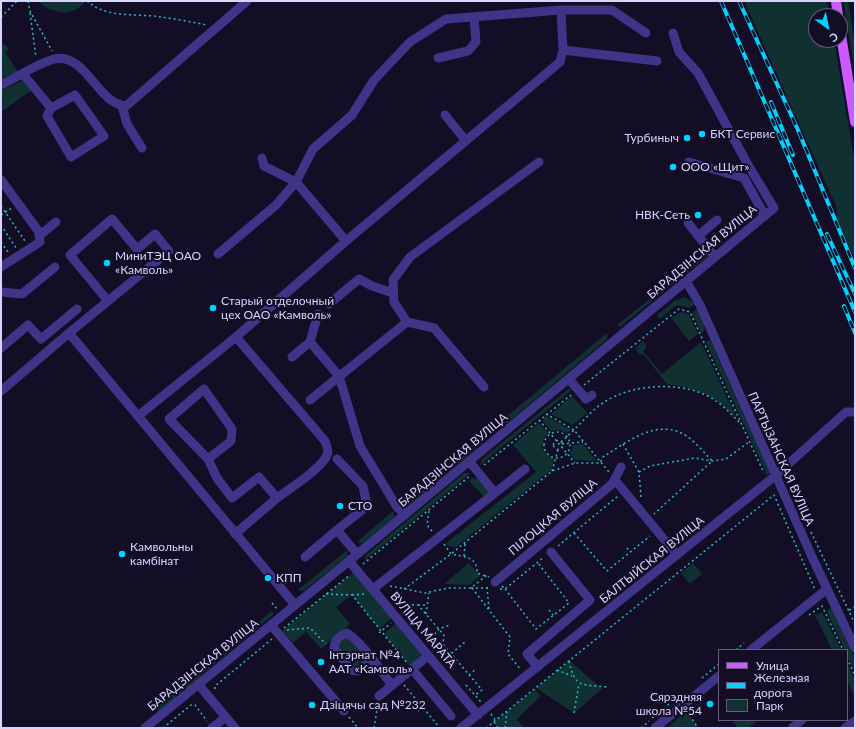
<!DOCTYPE html>
<html>
<head>
<meta charset="utf-8">
<style>
  body { margin:0 }
  #map { position:relative; width:856px; height:729px; overflow:hidden; background:#130d26; font-family:Lato,sans-serif }
  canvas { display:block }
  .frame { position:absolute; inset:0; border:2px solid #dbd3ff; pointer-events:none }
  .legend { position:absolute; left:718px; top:649px; width:130px; height:72px; box-sizing:border-box; background:#130d26; border:1px solid #635c7d; margin:0; padding:5px 7px; list-style:none; font-size:12px; color:#dbd3ff }
  .legend li { display:flex; align-items:center; gap:8px; height:20px }
  .legend b { width:20px; border:1px solid #635c7d }
  .north { position:absolute; left:808px; top:8px; width:40px; height:40px; box-sizing:border-box; background:#130d26; border:1px solid #635c7d; border-radius:50%; rotate:147deg; font-size:11px; font-weight:700; line-height:16px; text-align:center; color:#dbd3ff }
  .north::after { content:''; display:block; margin:auto; width:14px; height:18px; background:#00d3fe; clip-path:polygon(50% 0,100% 100%,50% 72%,0 100%) }
</style>
</head>
<body>
<div id="map">
<canvas width="856" height="729"></canvas>
<div class="frame"></div>
<ul class="legend">
<li><b style="height:5px;background:#cc5aff"></b>Улица</li>
<li><b style="height:5px;background:#00d3fe"></b>Железная дорога</li>
<li><b style="height:11px;background:#103031"></b>Парк</li>
</ul>
<div class="north">С</div>
</div>
<script>
const context = document.querySelector('canvas').getContext('2d');
context.lineJoin = 'round';
function paint(path, color) { context.fillStyle = color; context.fill(path, 'evenodd'); }
function stroke(path, color, width, dash) { context.strokeStyle = color; context.lineWidth = width; context.lineCap = dash ? 'butt' : 'round'; context.setLineDash(dash || []); context.stroke(path); }
function drawText(font, color, halo, rows, align = 'center') {
  context.font = font + ' Lato,sans-serif'; context.lineWidth = 4; context.setLineDash([]); context.textBaseline = 'middle'; context.strokeStyle = halo; context.fillStyle = color; for (const [text, x, y, turn = 0] of rows) {
    context.save(); context.translate(x, y); context.rotate((+turn || 0) * Math.PI / 180); context.textAlign = isNaN(turn) ? turn : align; if (halo) context.strokeText(text, 0, 0); context.fillText(text, 0, 0); context.restore();
  }
}
const green = new Path2D(`
  M38,1h48c-13,17 -34,13 -48,0z
  M744,1h83l3,15h-14v24h18l21,124v96l-17,-38 -2,-16z
  M843,1h5l7,42v27z
  M1,43l5,2 3,5 -4,2 13,20 -17,8z
  M25,79l8,10 -32,23v-21z
  M708,253l1,2 -89,72 -3,-2z
  M685,297l10,7 -6,4 -13,-3 -16,14 -3,-4 17,-14z
  M697,309c4,8 11,17 5,25l-10,-21z
  M680,312l9,2 9,20 -9,7 -18,-23z
  M607,333l1,3 -2,4 -99,83 -7,-1z
  M710,340l60,133 -3,2 -61,-133z
  M643,341l4,6 -4,4 19,23 39,-32 35,75c-26,-24 -35,-27 -69,-33l-23,-29 -5,-1 -4,-6z
  M568,389h5l-93,76 2,-6z
  M572,396l15,17 -14,12 -22,-11z
  M546,416l25,14 -4,3 -8,-3 -8,1 -9,-11z
  M539,423l9,10 -4,5 -2,9 5,8 7,4 -3,11 -95,77 -8,-1 -2,-3 90,-71 -23,-27z
  M486,433l-1,8 -77,65 -6,-2z
  M583,444l13,17 -21,-1 -5,-6 3,-9z
  M464,473h7l-107,88 3,-7z
  M472,478l7,1 10,12v4l-4,3 -16,-17z
  M393,511l2,6 -32,26 -6,-1z
  M347,550l1,6 -45,35 -5,-1z
  M469,563l11,13 -11,9 -25,-1z
  M693,563l9,11 -12,10 -9,-11z
  M354,572l38,46 -13,11 -27,-34 -16,12 14,17 -29,25 -15,-17 -13,11 -11,-12z
  M831,607l24,52v13l-8,-17v-5h-2l-18,-38z
  M272,611l2,3 -69,58 -45,43 -5,-7z
  M822,612l19,38h-9l-17,-35z
  M396,623l30,35 -14,11 -28,-35z
  M347,635l23,25 -7,6 -11,2 -13,-16 -3,-9z
  M570,661l32,28 -28,24 -38,-25z
  M847,663l8,17v17l-8,-16z
  M535,689l6,7 -24,23 7,9h-26l-4,-6z
  M687,711l11,17h-31z
  M732,720h26l-10,8h-10z`);
const path = new Path2D(`
  M28,1l2,10 22,40
  M87,1c20,18 50,12 74,16 15,2 31,5 46,8
  M30,13l6,44
  M1,17l16,-16
  M1,206l24,35
  M1,215l11,-7
  M1,225l15,23
  M1,242l7,10
  M584,385l95,-76 11,3 74,161
  M546,414l28,16c9,-9 18,-20 29,-27 28,-20 84,-23 113,-2 9,6 17,15 25,23
  M539,420l36,43
  M544 445a13 13 0 1 1 26 0a13 13 0 1 1-26 0Z
  M553.5 445a4.5 4.5 0 1 1 9 0a4.5 4.5 0 1 1-9 0Z
  M561,442l13,-12 35,42
  M562,444l21,-2
  M623,444l16,28
  M484,465l87,-70
  M552,471l6,-21
  M641,497l-2,-25 11,-6 45,-8 17,3 14,-2 23,-17
  M429,511l-2,14 5,6
  M811,532l44,92
  M574,533l33,38 43,-35
  M444,544l7,10c14,3 26,2 26,19l12,4
  M558,546l60,-50
  M627,548l3,4
  M464,556l1,-12
  M363,564l107,-88
  M390,586l35,7 23,-5h23l16,-13
  M502,586l3,3 39,-32
  M487,587l2,22
  M471,588h18
  M472,588l38,49 -2,17 13,16
  M404,589l47,-35 101,-83 23,-8h25l3,-6c24,-15 56,-41 85,-20 9,7 17,16 24,24l-58,53
  M500,589h5l31,40 33,-26 -31,-40
  M326,594l26,1 55,68
  M352,595l14,-1
  M272,603l5,6
  M397,604l21,1 26,30 -1,9 39,46 -7,5
  M418,605h9
  M549,610l4,5
  M849,610l6,-3
  M426,614l3,-21
  M809,615l13,-9 21,44
  M284,628l66,-53
  M287,630l23,-2 16,16
  M379,633l12,-10
  M428,642l11,-13 11,-4
  M736,650l8,-7
  M438,653l9,4
  M847,658l8,18
  M444,660l21,-18
  M569,661c6,28 13,23 38,26
  M557,670l15,6
  M469,675l7,-6
  M702,678l17,-14
  M404,685l36,43
  M466,685l15,17
  M215,689v-3l57,-47
  M418,711l5,-3
  M687,711l11,17
  M574,713l5,-29
  M491,714l5,7
  M349,717l9,11
  M652,718l17,-14
  M494,722l4,6
  M163,728l28,-23h4l12,16
  M374,728l4,-24
  M486,728l288,-233 40,92 -1,2
  M505,728l2,-16
  M641,728l8,-7`);
const minor = new Path2D(`
  M563,50l94,11
  M438,58l30,-7 8,-9 -2,-25
  M23,74l28,34 -4,8 24,41 33,-21 -29,-41 -24,13
  M1,85c17,-8 35,-21 53,-26 32,-7 43,45 72,47l121,-105
  M122,106l5,18 15,24
  M445,115l21,26
  M689,162l55,16 21,38
  M1,180l38,52 1,10 -39,25
  M688,223l27,34
  M39,236l17,-14
  M698,236l19,-16
  M346,241l214,-179 3,-12 -2,-40
  M218,254l58,-49 20,-23 17,-33 39,-34 22,-35 36,-38 36,-23 115,-9h51l34,23
  M686,281l14,24 113,254 42,89
  M1,292l21,2 33,-27
  M108,301l-38,-46 42,-36 25,30 18,-15 14,17 -100,82 226,272
  M329,304l30,-25 13,7 21,7
  M407,322l-13,-20 -1,-22 17,-23 129,-95
  M236,337l89,104c1,3 3,8 3,11 -3,15 -39,37 -51,46
  M310,342l8,-28
  M1,348l27,-23 13,14 36,-30
  M292,357l18,-15 29,34 21,70 37,61 8,8
  M569,379l17,20 6,-4
  M1,391l68,-58
  M310,400l97,-78 27,6 50,59
  M138,416l98,-79 110,-96 -50,-59 -32,-16 -2,-8
  M208,459l23,-18 1,-12 -28,-40 -35,30 39,40 9,19 15,20 27,-21 18,21 -42,36
  M615,480l62,75
  M495,493l30,-24
  M337,530l30,-24 -4,-20 -26,-27
  M305,557l32,-27 20,24
  M349,561l129,154
  M495,582l117,-98 9,-17
  M373,589l122,-96 -26,-32
  M271,625l73,86
  M751,650l76,-61
  M428,656l-16,13 39,47
  M372,660l-14,11 -7,-1 -17,-22c1,-9 5,-12 13,-15 16,10 33,37 45,52
  M538,667l-11,-13 63,-54 -39,-48
  M198,684l37,44
  M379,696l33,-27
  M793,727l9,-7
  M145,728l204,-167 425,-353 -27,-45 -49,-90 -19,-21 -6,-19
  M212,728l14,-11
  M461,728l314,-252 71,-64h9
  M655,728l64,-52
  M845,728l10,-7`);
const major = new Path2D(`
  M836,1l2,15
  M840,29l15,93`);
const rail = new Path2D(`
  M721,1l134,311
  M739,1l59,129 57,138
  M771,102l22,53
  M827,234l28,60
  M844,306l11,27`);
const markers = [
  [702,134,4,"#00d3fe"],
  [687,138,4,"#00d3fe"],
  [673,167,4,"#00d3fe"],
  [698,215,4,"#00d3fe"],
  [107,263,4,"#00d3fe"],
  [213,308,4,"#00d3fe"],
  [340,506,4,"#00d3fe"],
  [122,554,4,"#00d3fe"],
  [268,578,4,"#00d3fe"],
  [321,662,4,"#00d3fe"],
  [710,704,4,"#00d3fe"],
  [312,705,4,"#00d3fe"]
];
const poiNames = [
  ["БКТ Сервис",710,134],
  ["Турбиныч",679,138,"right"],
  ["ООО «Щит»",681,167],
  ["НВК-Сеть",690,215,"right"],
  ["МиниТЭЦ ОАО",115,256],
  ["«Камволь»",115,270],
  ["Старый отделочный",221,301],
  ["цех ОАО «Камволь»",221,315],
  ["СТО",348,506],
  ["Камвольны",130,547],
  ["камбінат",130,561],
  ["КПП",276,578],
  ["Інтэрнат №4",329,655],
  ["ААТ «Камволь»",329,669],
  ["Сярэдняя",702,697,"right"],
  ["школа №54",702,711,"right"],
  ["Дзіцячы сад №232",320,705]
];
const streetNames = [
  ["БАРАДЗІНСКАЯ ВУЛІЦА",702,252,-40],
  ["ПАРТЫЗАНСКАЯ ВУЛІЦА",781,459,66],
  ["БАРАДЗІНСКАЯ ВУЛІЦА",453,460,-40],
  ["ПІЛОЦКАЯ ВУЛІЦА",553,517,-40],
  ["БАЛТЫЙСКАЯ ВУЛІЦА",652,560,-39],
  ["ВУЛІЦА МАРАТА",423,630,50],
  ["БАРАДЗІНСКАЯ ВУЛІЦА",203,665,-39]
];
paint(green, '#103031');
stroke(path, '#27bdbf', 1.5, [2, 3]);
stroke(minor, '#3e3588', 9);
stroke(major, '#cc5aff', 10);
stroke(rail, '#00d3fe', 4);
stroke(rail, '#130d26', 2.5, [8]);
for (const [x, y, r, color] of markers) { const dot = new Path2D(); dot.arc(x, y, r, 0, 2 * Math.PI); context.fillStyle = color; context.fill(dot); stroke(dot, '#130d26', 1.5); }
drawText('12px', '#dbd3ff', '#130d26', poiNames, 'left');
drawText('12px', '#dbd3ff', '#130d26', streetNames);
</script>
</body>
</html>
